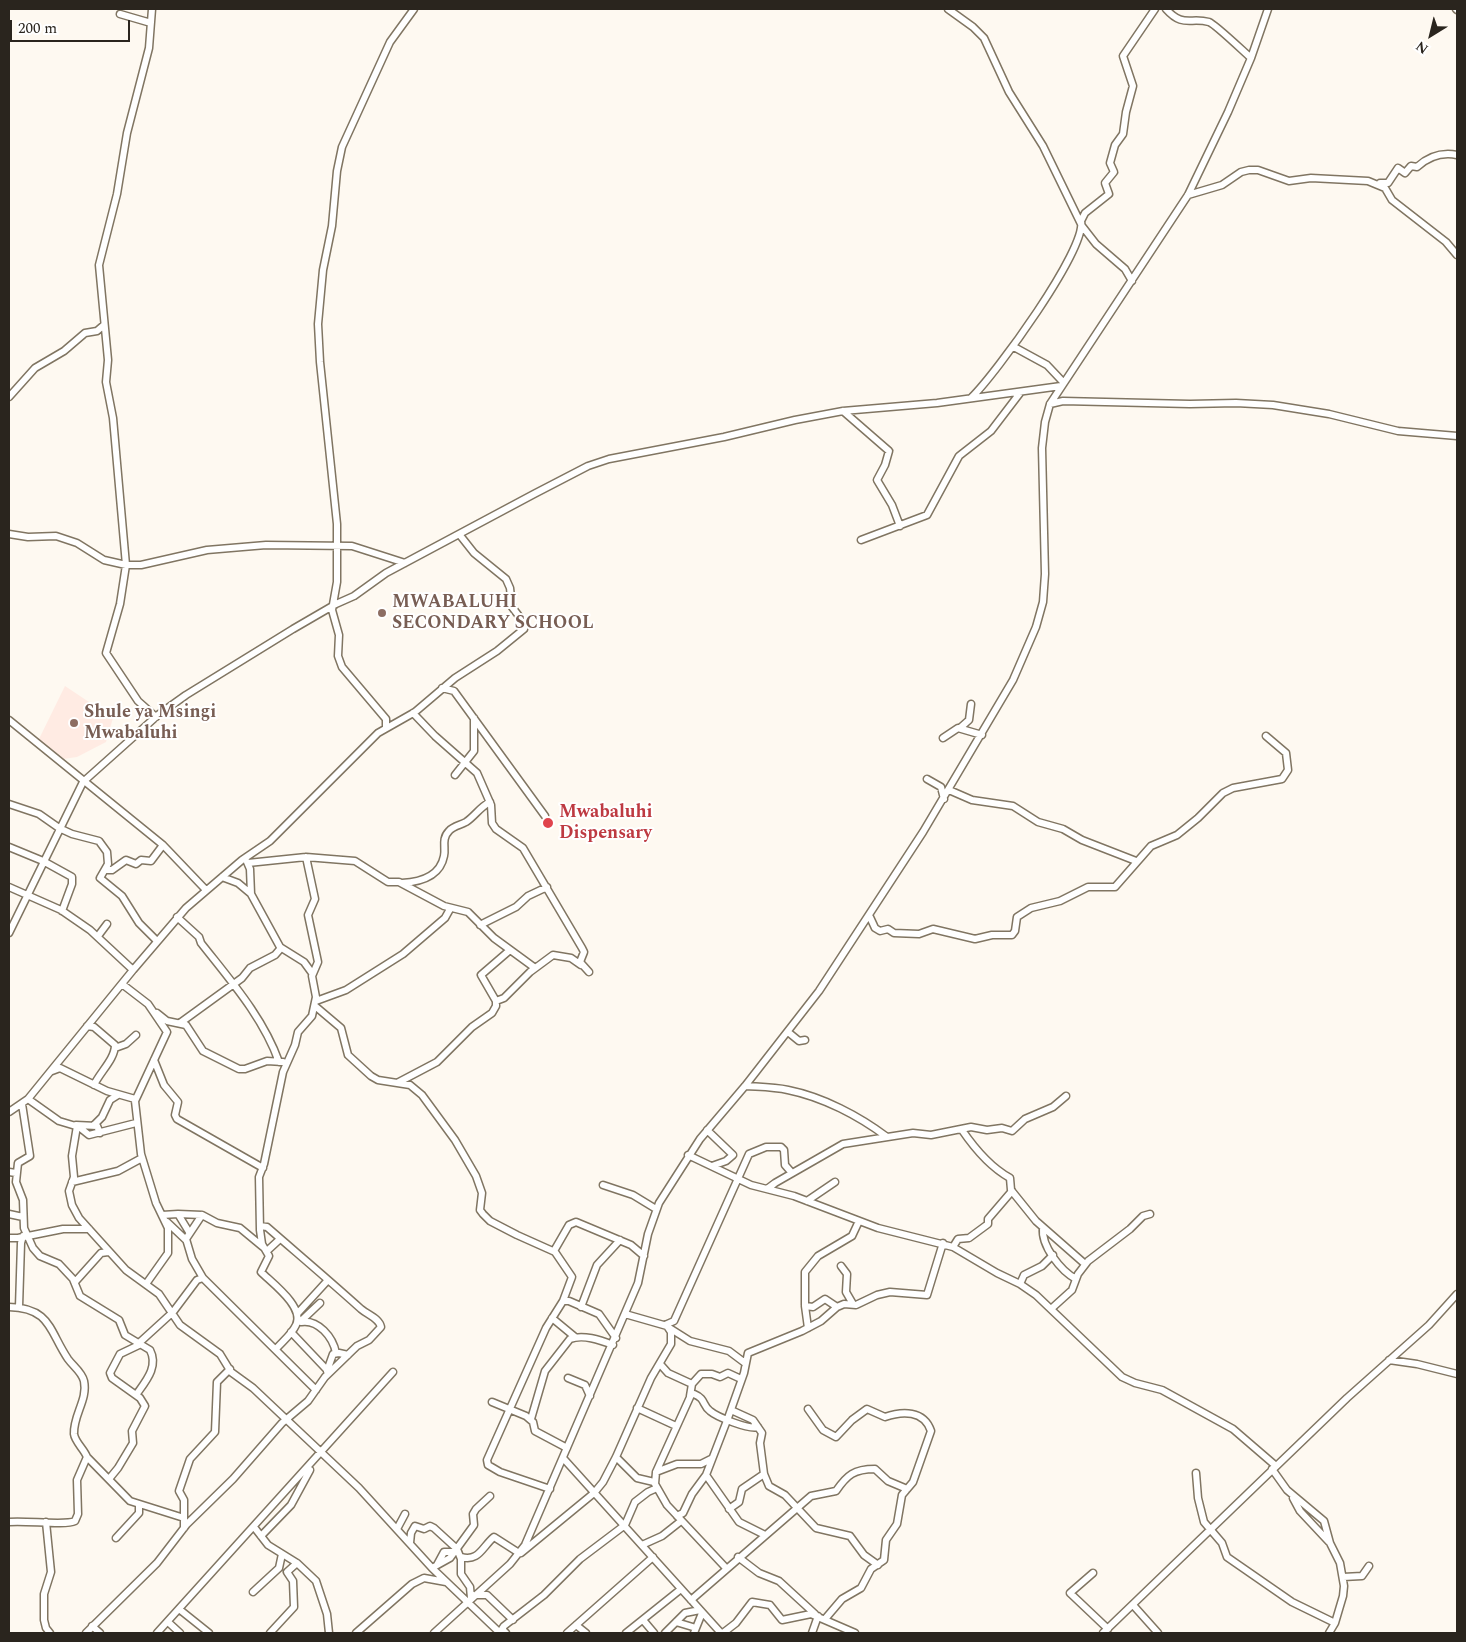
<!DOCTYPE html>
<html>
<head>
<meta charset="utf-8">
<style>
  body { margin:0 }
  #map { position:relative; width:1466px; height:1642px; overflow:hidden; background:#fef9f1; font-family:Spectral,serif }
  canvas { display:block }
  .frame { position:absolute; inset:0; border:10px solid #2a251e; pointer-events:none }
  .north { position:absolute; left:1406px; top:10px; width:50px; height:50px; -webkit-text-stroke:4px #fff; paint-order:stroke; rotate:216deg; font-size:14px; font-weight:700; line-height:20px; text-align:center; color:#2a251e }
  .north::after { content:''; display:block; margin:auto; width:18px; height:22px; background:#2a251e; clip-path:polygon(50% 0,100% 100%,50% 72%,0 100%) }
  .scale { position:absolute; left:10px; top:20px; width:120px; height:22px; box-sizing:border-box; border:2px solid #2a251e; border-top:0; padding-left:6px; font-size:15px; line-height:18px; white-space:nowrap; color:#2a251e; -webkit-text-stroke:4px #fff; paint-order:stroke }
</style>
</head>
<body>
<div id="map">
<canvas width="1466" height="1642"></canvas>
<div class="frame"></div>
<div class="north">N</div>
<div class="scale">200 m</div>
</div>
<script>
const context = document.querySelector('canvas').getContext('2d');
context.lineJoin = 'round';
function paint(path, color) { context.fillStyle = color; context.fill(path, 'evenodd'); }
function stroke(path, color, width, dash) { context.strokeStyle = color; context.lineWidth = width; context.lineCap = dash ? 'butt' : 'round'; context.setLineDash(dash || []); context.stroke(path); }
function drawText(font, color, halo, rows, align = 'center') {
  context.font = font + ' Spectral,serif'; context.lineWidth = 4; context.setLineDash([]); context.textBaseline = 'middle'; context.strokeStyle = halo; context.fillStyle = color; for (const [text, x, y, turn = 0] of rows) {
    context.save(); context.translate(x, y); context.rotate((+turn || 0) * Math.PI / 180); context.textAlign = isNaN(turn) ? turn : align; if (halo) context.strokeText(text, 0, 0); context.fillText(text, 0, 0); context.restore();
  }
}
const education = new Path2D(`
  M65,686l48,32 -7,24 -29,15 -21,3 -18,-19z`);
const minor = new Path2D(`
  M152,9l-3,39 -22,85 -10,61 -18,71 9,95 -2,22 7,36 13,147 -6,39 -14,49 32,48 18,16
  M948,9l25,18 11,11 25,54 34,54 39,80 14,18 29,25 7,12
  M1166,9c17,19 24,8 43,13 6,2 35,30 42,36
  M1456,9l1,1
  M120,14l31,9
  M1380,183h8l10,-15 7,5 6,-7 6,1c11,-10 25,-15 40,-12
  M1188,195l34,-10 19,-13 8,-2h9l31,11 22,-3 57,3 17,7 7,12 54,42 11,13
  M1014,347l33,18 16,17
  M9,397l26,-29 29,-17 21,-18 12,-2 7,-6
  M971,398c24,-23 116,-149 110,-177l4,-8 24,-19 -4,-11 9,-11 -4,-9 5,-18 8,-11 3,-22 7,-26 -10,-30 32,-47
  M1050,404l13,-3 127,3 46,-1 37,2 56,9 69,17 59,5
  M843,411l46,40 -4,14 -8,15 15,25 8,21
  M9,534l19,3 28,-1 21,7 27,17 22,5h15l66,-15 59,-5 86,1 53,17
  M861,540l66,-25 32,-59 32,-25 29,-38
  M442,688l12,3 91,125
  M413,713l22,23 42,37 14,32 1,18 4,6 27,19 59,100 2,4 -4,10 9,10
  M9,720l154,125 43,45
  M386,727v-8l-44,-52 -4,-11 1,-21 -7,-25 5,-28v-58l-17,-162 -2,-38 5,-54 9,-44 5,-55 5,-24 48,-105 24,-33
  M960,728l9,-8 2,-16
  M943,738l15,-10 24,7
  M455,775l19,-24v-33
  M927,779l14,8 3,12
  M949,790l23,10 41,6 25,16 25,7 19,11 54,21
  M9,804l30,10 20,14 13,6 27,7 8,11 1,12 -8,14 22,18 17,27 18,18
  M9,847l34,14 29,16v7l-10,27
  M247,862l3,7 1,25 29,53 24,15 8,11
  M248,863l58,-6 49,4 33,21h11l45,24 24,6 26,26 41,30
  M105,870h7l14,-10 10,4 5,-4 10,1 12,-16
  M222,877l16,6 12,10
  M402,883c18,-1 38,-6 42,-27 2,-8 -3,-17 5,-25 4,-5 12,-6 17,-9 9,-6 14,-15 24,-20
  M9,887l52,23 29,20 43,40
  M869,915l6,13 5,3 8,-2 6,4 25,1 14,-5 42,10 17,-4h20l3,-4 2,-14 14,-9 29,-7 28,-14h27l36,-41 26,-11 21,-17 25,-25 10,-5 49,-9 6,-9 -2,-17 -20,-17
  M177,917l22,20 2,6c29,37 62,74 78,119
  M480,925l36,-18 12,-11 19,-9
  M9,933l74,-151 75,-67 28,-20 107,-66 43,-25 18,-8 32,-23 148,-79 54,-28 21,-7 115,-22 71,-17 48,-9 94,-8 124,-17
  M98,936l9,-12
  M122,984l26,20 19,28 -32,69 6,53 15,49 12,25v25l-22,31
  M316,1001l30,-11 57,-36 42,-36 5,-9
  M496,1001l8,-3 26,-26 23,-17 18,3 10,7
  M315,1006l26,22 7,27 23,21 7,4 32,5 12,10 33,45 21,36 6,17 -2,17 3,4 7,7 27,14 38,17 17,25 -9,24
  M157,1013l10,8 19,4 17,26 36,18h6l22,-8 16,1
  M180,1023l62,-45 8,-10 25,-13 6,-7
  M87,1026l7,1 21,18c0,14 -15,27 -21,40
  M788,1032l11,9 6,-1
  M115,1048l11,-4 10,-9
  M154,1060l10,25 14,17 -3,13 2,4 86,49
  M52,1071l8,-3 47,23 28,8
  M399,1082l38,-20 35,-35 20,-14 4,-7v-5l-15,-26 29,-25
  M745,1086c15,1 29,1 43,4 35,7 71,26 99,47
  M28,1099l31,22 20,6 10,8 47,-12
  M22,1104l8,52 -12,7 -2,19 7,18 1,28 9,20 7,8 19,8 14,15 7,17 39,24 6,15 25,15c9,17 -5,32 -14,45
  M9,1112l19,-13 105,-129 53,-62 56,-48 28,-19 108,-108 37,-21 40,-34 42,-27 27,-22 1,-5 -13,-17 -2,-19 -4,-9 -32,-26 -15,-19
  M76,1125l21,1 3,7
  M94,1125l8,-8 8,-17 8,-5
  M77,1126l-5,30 2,21 -5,14 3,14 7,13 47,52 33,24 21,31 40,29 11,18 22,16 106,100 73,80 68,65
  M707,1130l26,25 -7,6 -14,5
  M962,1130c13,19 28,37 48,48l1,12 25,31 49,43
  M688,1155l63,30 43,11 84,32 75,19 44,26 23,11 16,11 86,82 13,6 27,7 71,39 43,37
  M9,1172l7,1
  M72,1182l46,-11 24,-13
  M603,1185l30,10 23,14
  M767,1189l8,-6 68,-39 70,-11 18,2 40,-8 16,3 15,-2 10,3 13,-12 28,-12 13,-11
  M807,1201l28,-19
  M9,1214l14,3
  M178,1214l24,1 15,8 23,5 23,19
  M162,1215l16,-1 11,18
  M202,1215l-16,24 6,20 11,19
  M167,1222l19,18
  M1043,1228c-2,18 18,43 33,51
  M9,1238h9l45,-9h26
  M953,1247l5,-8 11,-1 19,-14v-5l24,-28
  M267,1251l13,-12
  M554,1251l15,-26 7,-3 55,23 13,11
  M841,1266l6,8 -1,18 7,12
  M75,1282l26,-29 7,-1
  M1020,1284l4,-9 18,-9 11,-11
  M805,1305v-33l13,-16 34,-20 7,-15
  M9,1307c42,1 40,24 59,52 5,7 14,13 16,22 4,19 -11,34 -10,53 1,8 10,15 13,23l-10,23 1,34 -3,7c-10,5 -50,-1 -66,1
  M19,1307l2,-64 2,-7
  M581,1307l16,-42 23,-25
  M1051,1309l21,-19 6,-16 10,-13 42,-32 13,-13 7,-2
  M297,1314l31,-34
  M552,1318l23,19
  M301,1321l19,-18
  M301,1322c17,-3 32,15 35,31
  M665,1325l9,-4 75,-167 17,-7h15l3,3 1,15 7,8
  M808,1328l-3,-22 8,1 12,-8 12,8
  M671,1329l19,12 39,10 16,12
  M291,1332l36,38
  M139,1343l34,-31 24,-32 6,-2 113,112
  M276,1349c6,-7 16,-15 20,-24 9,-18 -24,-42 -35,-53l8,-16 -7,-12 -2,-14 -1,-53 5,-13 19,-92 12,-27 3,-13 14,-16 4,-19 -4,-21 6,-14 -10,-47 7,-16 -9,-42
  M1389,1360l28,4 40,10
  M660,1364l8,9 24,11
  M327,1371l6,-17 6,-1 9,2
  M568,1378l17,7 5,11
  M690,1396l2,-12 9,-10h11l8,3 8,-4 13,6
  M492,1402l34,14 7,6 2,9 32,17
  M637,1408l39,18
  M808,1409l15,21 13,7 16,-17 15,-11 18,8c17,-6 39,-7 46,14l-18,51 -11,13 -5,29 -11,16 -2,20 -13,9 -10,19 -19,11 -17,20
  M731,1410l22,10 9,13 -2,10 4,31 5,12 16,9 31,33 34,8 14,19 14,10
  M531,1419l14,-48 25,-32c13,-5 30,1 43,6
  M87,1457l43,44 54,17
  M616,1457l21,21 17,4
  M563,1458l158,175
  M1272,1469l15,21 37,31 6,22 10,20 4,23 -1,10 -8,27 -6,10
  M656,1472l21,-8h24l10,-5
  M1196,1473l2,25 6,24 18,21 5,14 65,45 43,21
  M109,1479l9,-11 15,-25 -1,-12 13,-25 -5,-8 -28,-20 -2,-5 10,-19 21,-10
  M550,1489l-50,-17 -12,-7 -1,-5 59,-132 17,-27h6l30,13 17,24
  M1293,1498l7,13 29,31
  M729,1509l10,-7 3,-13 22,-15
  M677,1516l6,-3 9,-19 14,-19
  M46,1522l5,50 -7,22v26l2,8 4,5
  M254,1527l14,18 29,18 19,18 11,33 2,19
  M184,1528v-28l-5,-9 11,-32 25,-27 2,-50 13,-13
  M397,1529l8,-15
  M765,1535l-26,-13 -33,-47 22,-57 16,-45 4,-20 54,-22 19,-10 16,-14 7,-3 12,1 21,-10 13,-3 37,3 16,-52
  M261,1536l30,-31 19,-35
  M116,1538l23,-25v-8
  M410,1543l1,-10 4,-7 9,3 6,-3 4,2 23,21 4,10v15l9,13 1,11
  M642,1545l20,-9 19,-15
  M521,1553l73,-60 9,-11 13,-25 35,-79 20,-34v-12l-4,-6 -42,-12
  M461,1557c18,5 21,-10 33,-20l25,16
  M738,1557l21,16 20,8 36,33
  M437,1565l7,-13h11
  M432,1568l18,-10 24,-33 -1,-11 3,-5 14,-13
  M726,1568l-59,-63 -12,-21 1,-12 35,-77 3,-1c12,5 8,11 16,17 7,6 39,19 48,16
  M1093,1573l-23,20 38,36
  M1343,1577l19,-1 7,-10
  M253,1592l26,-24 3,-14
  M475,1595h12l26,25
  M691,1600l120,-104 25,-5c11,-16 18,-22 39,-22l13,12 19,8
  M1133,1605l25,28
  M179,1609l30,24
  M643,1620l11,13
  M168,1622l12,11
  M676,1622l20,6
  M576,1625l10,8
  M92,1626l8,7
  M86,1633l71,-70 30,-39 46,-45 49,-56 26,-22 17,-24 32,-31 12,-6 12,-13c-2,-9 -13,-12 -20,-18 -31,-28 -63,-55 -94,-82l-7,-1
  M157,1633l236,-261
  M270,1633l24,-26 -1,-26 -6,-9 10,-9
  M356,1633l56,-49 12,-6 22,4
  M434,1633l76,-69 15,-19 113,-262 10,-49 11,-31 41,-64 45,-53 74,-95 104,-159 90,-152 23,-53 7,-25 2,-28 -3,-126 3,-26 5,-18 138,-209 40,-83 23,-54 17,-49
  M506,1633l-4,-4 2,-3 40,-31 36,-36 45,-34 10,-23 13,-10 9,-4
  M567,1633l86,-76
  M626,1633l55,-44
  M665,1633l20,-20 15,-3
  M694,1633l8,-20
  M723,1633l13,-10 16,-21 18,3 12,15 29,-6 44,19
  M812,1633l6,-17
  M1103,1633l244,-235 82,-73 28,-31`);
const markers = [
  [382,613,5,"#8d6e63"],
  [74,723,5,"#8d6e63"],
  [548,823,6,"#e0444e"]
];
const educationNames = [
  ["MWABALUHI",392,603],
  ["SECONDARY SCHOOL",392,624],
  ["Shule ya Msingi",84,713],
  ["Mwabaluhi",84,734]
];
const healthNames = [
  ["Mwabaluhi",559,813],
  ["Dispensary",559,834]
];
paint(education, '#ffebe3');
stroke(minor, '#807562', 9);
stroke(minor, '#fff', 6);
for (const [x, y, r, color] of markers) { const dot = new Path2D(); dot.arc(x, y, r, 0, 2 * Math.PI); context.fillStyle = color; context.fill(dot); stroke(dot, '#fff', 2); }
drawText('bold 18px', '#785e54', '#fff', educationNames, 'left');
drawText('bold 18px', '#be3a42', '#fff', healthNames, 'left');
</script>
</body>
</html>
